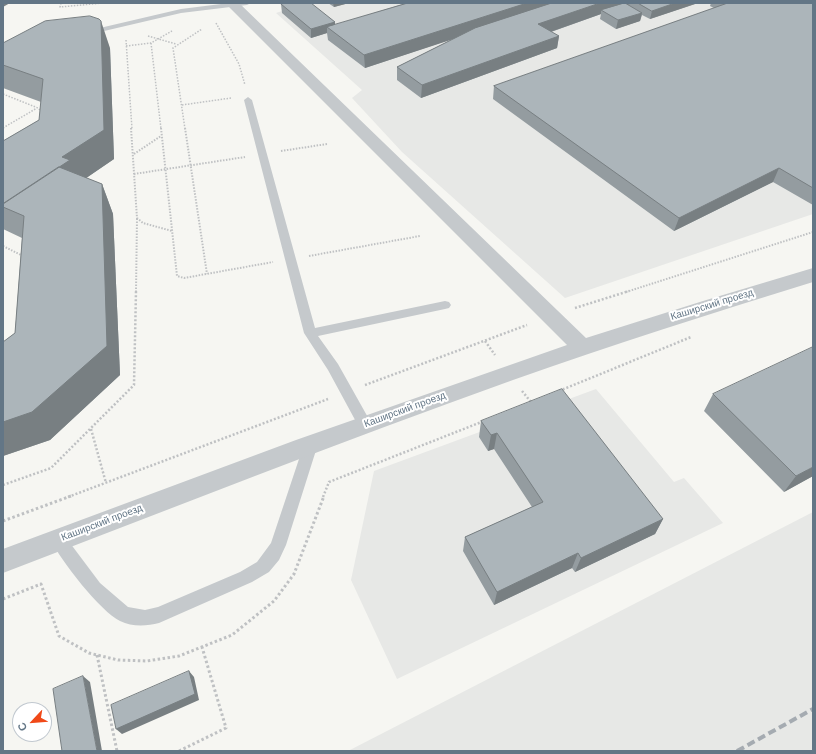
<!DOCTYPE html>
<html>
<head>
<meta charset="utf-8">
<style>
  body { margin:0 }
  #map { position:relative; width:816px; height:754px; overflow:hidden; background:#f6f6f2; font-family:"DM Sans",sans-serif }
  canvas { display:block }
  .frame { position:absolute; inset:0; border:4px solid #637686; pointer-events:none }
  .north { position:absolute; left:12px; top:702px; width:40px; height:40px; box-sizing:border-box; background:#fff; border:1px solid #c1c8cf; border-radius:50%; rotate:244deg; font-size:11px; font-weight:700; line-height:16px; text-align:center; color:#637686 }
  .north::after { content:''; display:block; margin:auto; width:14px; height:18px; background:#f04918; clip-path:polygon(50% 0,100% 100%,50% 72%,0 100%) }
</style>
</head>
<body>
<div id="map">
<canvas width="816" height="754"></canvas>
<div class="frame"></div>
<div class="north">С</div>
</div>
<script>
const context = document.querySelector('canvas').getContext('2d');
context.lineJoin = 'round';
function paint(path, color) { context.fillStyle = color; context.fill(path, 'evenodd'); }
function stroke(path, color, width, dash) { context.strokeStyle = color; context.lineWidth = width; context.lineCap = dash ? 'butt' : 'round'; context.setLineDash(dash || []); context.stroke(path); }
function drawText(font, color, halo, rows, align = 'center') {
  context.font = font + ' "DM Sans",sans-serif'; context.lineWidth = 4; context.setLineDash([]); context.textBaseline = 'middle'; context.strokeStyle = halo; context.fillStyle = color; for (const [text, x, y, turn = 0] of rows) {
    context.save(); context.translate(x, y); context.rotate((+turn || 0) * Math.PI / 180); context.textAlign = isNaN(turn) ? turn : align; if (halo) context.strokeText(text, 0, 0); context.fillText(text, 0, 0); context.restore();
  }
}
const built = new Path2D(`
  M306,3h507v211l-248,84 -163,-146 -50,-54 10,-8 -86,-77z
  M596,389l78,93 10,-4 39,45 -326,156 -46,-99 23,-109z
  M813,512v239h-465z`);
const pathFar3 = new Path2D(`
  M61,3l-1,4 43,-4
  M216,23l23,41 6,21
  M148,36l28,8
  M126,40l6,89
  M151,43l10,86
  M126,46l25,-3 21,-12
  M3,94l35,14 3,3
  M182,105l49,-7
  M3,128l34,-20
  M185,129l-12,-81 29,-19`);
const pathFar2 = new Path2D(`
  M131,128l6,90 6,5 29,8
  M161,128l16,148 7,2 89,-16
  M185,128l22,146
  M281,151l46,-7
  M134,154l27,-18
  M134,174l111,-17
  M3,246l20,10
  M309,256l111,-20
  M136,292l1,-74
  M626,292l187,-60`);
const pathFar1 = new Path2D(`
  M575,308l54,-17
  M485,341l10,14
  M365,385l162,-60
  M522,391l9,11
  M559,391l132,-54
  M91,429l15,54
  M3,485l48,-17 83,-83 2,-94
  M68,497l260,-98
  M323,497l6,-15 155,-61`);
const path = new Path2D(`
  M3,521l68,-25
  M3,599l38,-15 18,52 30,17 29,7 29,1 32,-5 53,-21 42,-34 20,-27 30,-78
  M97,655l20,96
  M179,751l47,-23 -24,-81`);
const service = new Path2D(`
  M229,3h22l-4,2 -66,8 -94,22 -4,-2 4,-2 94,-22z
  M248,97l4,3 63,228 130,-27 4,1 2,3 -2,3 -4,1 -127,27 20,28 32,57 2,4 -2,4 -5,2 -5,-2 -32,-59 -24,-37 -60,-233z
  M311,438l5,2 2,4 -32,101 -7,15 -10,12 -17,10 -93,41c-12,3 -27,4 -39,-2 -19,-9 -60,-61 -69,-81l3,-5 5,-2 5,2 36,48 28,24 17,3 13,-3 82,-35 17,-10 14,-19 33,-99 2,-4z`);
const minor = new Path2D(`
  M227,3h12l347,335 117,-37 110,-33v14c-101,31 -201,63 -300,98 -171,61 -340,128 -510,193v-24l293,-109 271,-95 -338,-338z`);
const rail = new Path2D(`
  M737,751l76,-42`);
const wall = new Path2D(`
  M328,3h21l-15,4z
  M401,3h297l-48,16 -8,-4 -2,6 -24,8 -16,-10 1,-5 -50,18 8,4 -2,12 -136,50 -24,-18v-13l58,-29 -90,30 -37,-28 -1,-7 -16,5 -29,-25 -1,-9 54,18v3l68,-21z
  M711,3h102v202l-40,-23 -99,49 -181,-132 1,-13 220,-78 -4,-2z
  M3,43l107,5 4,111 -28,19 16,6 11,30 7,161 -70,65 -47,16v-114l12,-9 7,-95 -19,-9v-88l36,-21 2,-18 -38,-14z
  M713,394l100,82 -29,16 -80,-81z
  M481,421l182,98 -8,15 -80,38 -3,-4 -78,37 -31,-54 2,-14 67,-30 -38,-58 -6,2 -9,-14z`);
const shadedWall = new Path2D(`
  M3,3h7l-7,4z
  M333,3h16l-15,4z
  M527,3h36l-198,65 -1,-13z
  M600,3h30v1l-25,8 -4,-2v4l-65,23 2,-13z
  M675,3h23l-48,16 2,-8z
  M642,13l-2,8 -24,8 2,-9z
  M101,21l9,27 4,111 -35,24 -50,43 33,-69z
  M335,22v9l-8,-4v6l-16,5v-9z
  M559,36l-2,12 -136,50 1,-13z
  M779,168l-6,14 -99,49 5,-13z
  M102,184l11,30 7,161 -70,65 -47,16v-34z
  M497,433l-3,16 -6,2 3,-16z
  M813,467v9l-29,16 12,-16z
  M663,519l-8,15 -80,38 6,-14z
  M578,553l-6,15 -78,37 3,-13z
  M189,671l5,6 5,23 -77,34 -6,-5z
  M83,676l7,6 12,69h-5z`);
const building = new Path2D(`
  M287,3h24l24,19 -24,7 -30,-25z
  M408,3h119l-163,52 -37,-28z
  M552,3h48l-62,21 21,12 -137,49 -25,-18 78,-39z
  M625,3l17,10 -24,7 -17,-10z
  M638,3h37l-23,8z
  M728,3h85v185l-34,-20 -100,50 -185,-132z
  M90,16l9,3 2,2 3,109 -42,27 8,3 -67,44v-63l36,-21 4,-41 -40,-14v-22l42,-22z
  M59,167l43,17 5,162 -75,66 -29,10v-80l12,-9 9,-117 -21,-9v-3z
  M813,347v120l-17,9 -83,-82z
  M562,389l101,130 -82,39 -3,-5 -81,39 -32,-55 78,-35 -46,-69 -6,2 -10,-14z
  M189,671l6,23 -79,35 -5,-24z
  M83,676l14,75h-35l-9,-62z`);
const streetNames = [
  ["Каширский проезд",712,305,-17],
  ["Каширский проезд",405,410,-20],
  ["Каширский проезд",102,523,-21]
];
paint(built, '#e7e8e6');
stroke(pathFar3, '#bfc1c3', 1.5, [1.5, 1.5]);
stroke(pathFar2, '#bfc1c3', 2, [1.5, 1.5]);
stroke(pathFar1, '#bfc1c3', 2.5, [2, 2]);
stroke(path, '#bfc1c3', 3, [2.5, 2.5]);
paint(service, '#c5c9cc');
paint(minor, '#c5c9cc');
stroke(rail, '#a5abb1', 4, [8, 4]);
paint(wall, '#949ca0');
paint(shadedWall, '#787f82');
paint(building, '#acb5ba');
stroke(building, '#787f82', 1);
drawText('10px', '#637686', '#fff', streetNames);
</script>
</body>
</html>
